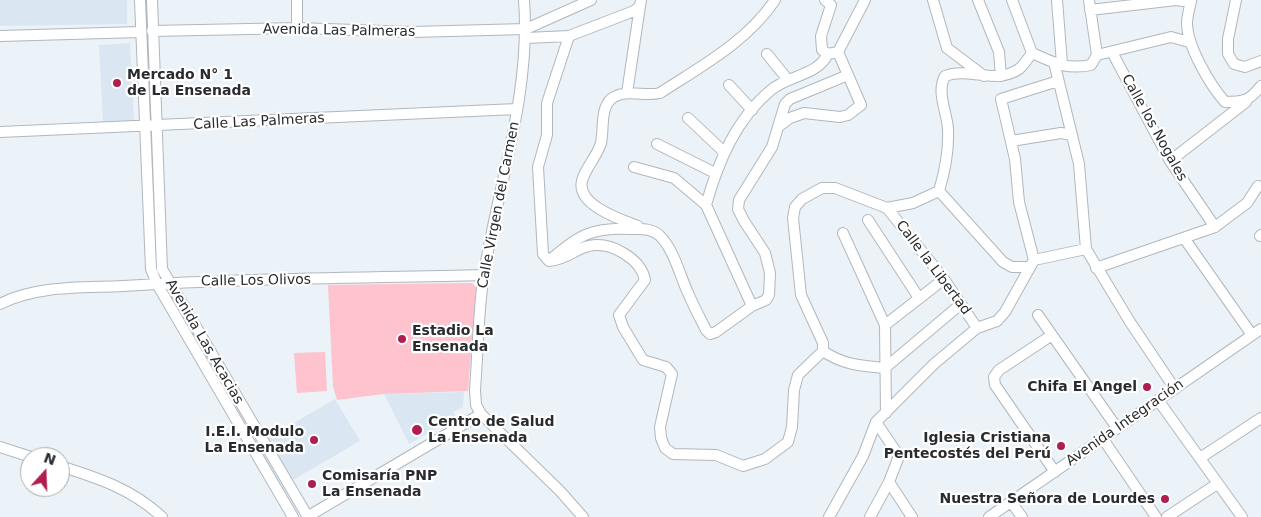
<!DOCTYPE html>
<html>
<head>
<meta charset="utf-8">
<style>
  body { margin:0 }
  #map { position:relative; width:1261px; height:517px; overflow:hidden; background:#ebf2f8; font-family:"DejaVu Sans",sans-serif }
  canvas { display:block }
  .north { position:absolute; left:20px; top:447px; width:50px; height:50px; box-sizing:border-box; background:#fff; border:1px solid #a9aaab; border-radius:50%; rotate:20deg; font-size:14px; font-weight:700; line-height:20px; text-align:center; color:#292b2e }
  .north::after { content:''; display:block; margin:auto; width:18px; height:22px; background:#af1e50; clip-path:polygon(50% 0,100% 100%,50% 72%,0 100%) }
</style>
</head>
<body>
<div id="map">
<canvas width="1261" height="517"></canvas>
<div class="north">N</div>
</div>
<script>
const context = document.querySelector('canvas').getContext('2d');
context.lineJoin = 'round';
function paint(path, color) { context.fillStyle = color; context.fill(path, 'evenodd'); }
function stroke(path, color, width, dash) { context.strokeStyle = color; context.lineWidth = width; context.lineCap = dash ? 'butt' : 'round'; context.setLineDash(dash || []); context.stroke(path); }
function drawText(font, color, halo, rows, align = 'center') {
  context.font = font + ' "DejaVu Sans",sans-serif'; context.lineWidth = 4.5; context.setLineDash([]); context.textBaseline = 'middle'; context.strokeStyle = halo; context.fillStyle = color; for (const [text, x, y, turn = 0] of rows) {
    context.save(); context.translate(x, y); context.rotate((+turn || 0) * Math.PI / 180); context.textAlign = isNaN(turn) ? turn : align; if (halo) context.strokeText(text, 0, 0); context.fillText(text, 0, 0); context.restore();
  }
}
const built = new Path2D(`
  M0,0h127v24l-127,2z
  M130,43l4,78 -31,2 -4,-78z
  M464,392l-1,15 -10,5 3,5 -47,27 -25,-50z
  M335,399l25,42 -67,39 -25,-42z`);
const green = new Path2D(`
  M472,283l4,4 -8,104 -85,3 -46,6 -4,-14 -5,-101z
  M325,352l2,39 -30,2 -3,-40z`);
const minor = new Path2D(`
  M140,0l11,269 6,15 136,233
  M152,0l10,269 146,248
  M524,0c7,92 -25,182 -40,273 -6,38 -6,78 -9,117l1,15 5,9 79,77 23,26
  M825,0l6,5 -10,31 1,14 6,4 10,-2 27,-52
  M933,0l14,48 37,28
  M978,0l21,52 2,24
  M1012,0l20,53
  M1057,0l5,64
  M1191,0c-1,7 -4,16 -4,23 0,23 23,62 38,79 19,0 24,-1 36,-16
  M1236,0l-8,39v15l6,10 11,3 16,-6
  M1090,10l86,-10 15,2
  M297,28v-28
  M152,31l145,-3 115,4 114,-3 65,-29
  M0,36l140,-4
  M569,36l-22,67v32l-9,32 5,87 6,7c20,-2 25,-12 40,-15 22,-5 52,13 56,34l-26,35 4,12 20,33 23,7 6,7 -12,53 1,11 4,10 8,6 43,1 27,11 22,-7 23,-17 4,-15 2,-37 4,-15 25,-24v-8l-22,-48 -8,-77 2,-11 7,-8 20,-11h13l52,20 26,-5 26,-12c6,-20 10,-40 9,-62 -1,-17 -12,-37 -3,-53 24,-9 51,9 74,-7 5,-4 9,-11 13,-16 22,10 35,17 59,12l6,-10 -8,-55
  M526,38l43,-2 65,-25 6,-5 1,-6
  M1112,52l58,109 45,66
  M767,54l21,26
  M1097,55l74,-18 18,5
  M1054,62l25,102 7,85 44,73 45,67
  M729,85l23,25
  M627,93l13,-87
  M688,118l36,34
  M778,127l7,-23 5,-5 58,-24
  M0,132l517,-23
  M1011,141l50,-8 11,2
  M657,144l58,29
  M1170,161l76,-59
  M634,167l40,11 32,27
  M939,191l64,71 9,5h17
  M887,208l57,71 33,49
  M868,220l51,78
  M638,226c-16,-6 -62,-21 -56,-45 3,-13 15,-24 19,-38 3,-13 -1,-34 10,-44 14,-11 33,-2 49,-6 40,-26 88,-52 115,-93
  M843,233l42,92 1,88
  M1260,236l1,-1
  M1184,238l68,97
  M1034,260l-15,-58 -4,-43 -14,-60 57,-18
  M549,261c29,-26 43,-34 83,-32 10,0 20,-1 28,7 15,15 20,41 29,59 5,12 11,23 17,35l4,4 6,-2 36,-26 14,-6 3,-5 1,-22 -5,-20 -21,-32 -6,-12 1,-9 33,-53 6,-20 12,-9 14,-5 36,4 8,-2 13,-10 -23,-53
  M1096,268l119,-41 32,-24 11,-17
  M0,304c36,-19 83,-16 123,-18 120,-8 241,-8 361,-11
  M752,306l-46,-101c12,-43 30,-86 65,-115 18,-15 46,-14 57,-36
  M1038,315l79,113
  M885,325l59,-46
  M1052,335l-53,35 -5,7 1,8 60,87
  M823,351c20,14 39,15 62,17l76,-64
  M1158,400l84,117
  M1103,439l53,78
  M0,447l31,10
  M1200,458l61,-40
  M60,466c38,12 72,23 102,51
  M889,482l23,35
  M1011,502l11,15
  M307,517l174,-103
  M829,517l34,-61 13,-34 58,-58 43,-36 20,-7 8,-9 29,-52 52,-11
  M870,517l19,-35 10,-26 -23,-34
  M989,517l272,-188
  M1167,517l50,-33`);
const markers = [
  [117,83,5,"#af1e50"],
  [402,339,5,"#af1e50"],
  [1147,387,5,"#af1e50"],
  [417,430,6,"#af1e50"],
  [314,440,5,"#af1e50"],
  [1061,446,5,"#af1e50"],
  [312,484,5,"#af1e50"],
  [1165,499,5,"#af1e50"]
];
const streetNames = [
  ["Avenida Las Palmeras",339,31,1],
  ["Calle Las Palmeras",259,122,-3],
  ["Calle los Nogales",1154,128,61],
  ["Calle Virgen del Carmen",499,205,-79],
  ["Calle la Libertad",933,268,53],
  ["Calle Los Olivos",256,281,-1],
  ["Avenida Las Acacias",204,342,60],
  ["Avenida Integración",1125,423,-35]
];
const poiNames = [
  ["Mercado N° 1",127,75],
  ["de La Ensenada",127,91],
  ["Estadio La",412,331],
  ["Ensenada",412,347],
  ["Chifa El Angel",1137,387,"right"],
  ["Centro de Salud",428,422],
  ["La Ensenada",428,438],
  ["I.E.I. Modulo",304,432,"right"],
  ["La Ensenada",304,448,"right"],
  ["Iglesia Cristiana",1051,438,"right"],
  ["Pentecostés del Perú",1051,454,"right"],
  ["Comisaría PNP",322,476],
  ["La Ensenada",322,492],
  ["Nuestra Señora de Lourdes",1155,499,"right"]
];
paint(built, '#dae7f3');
paint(green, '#fec3cd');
stroke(minor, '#b0b7bd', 12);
stroke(minor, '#fff', 10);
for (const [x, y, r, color] of markers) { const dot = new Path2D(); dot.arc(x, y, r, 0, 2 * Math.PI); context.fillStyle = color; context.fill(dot); stroke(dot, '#fff', 2); }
drawText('14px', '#292b2e', '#fff', streetNames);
drawText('bold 14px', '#292b2e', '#fff', poiNames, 'left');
</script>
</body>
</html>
